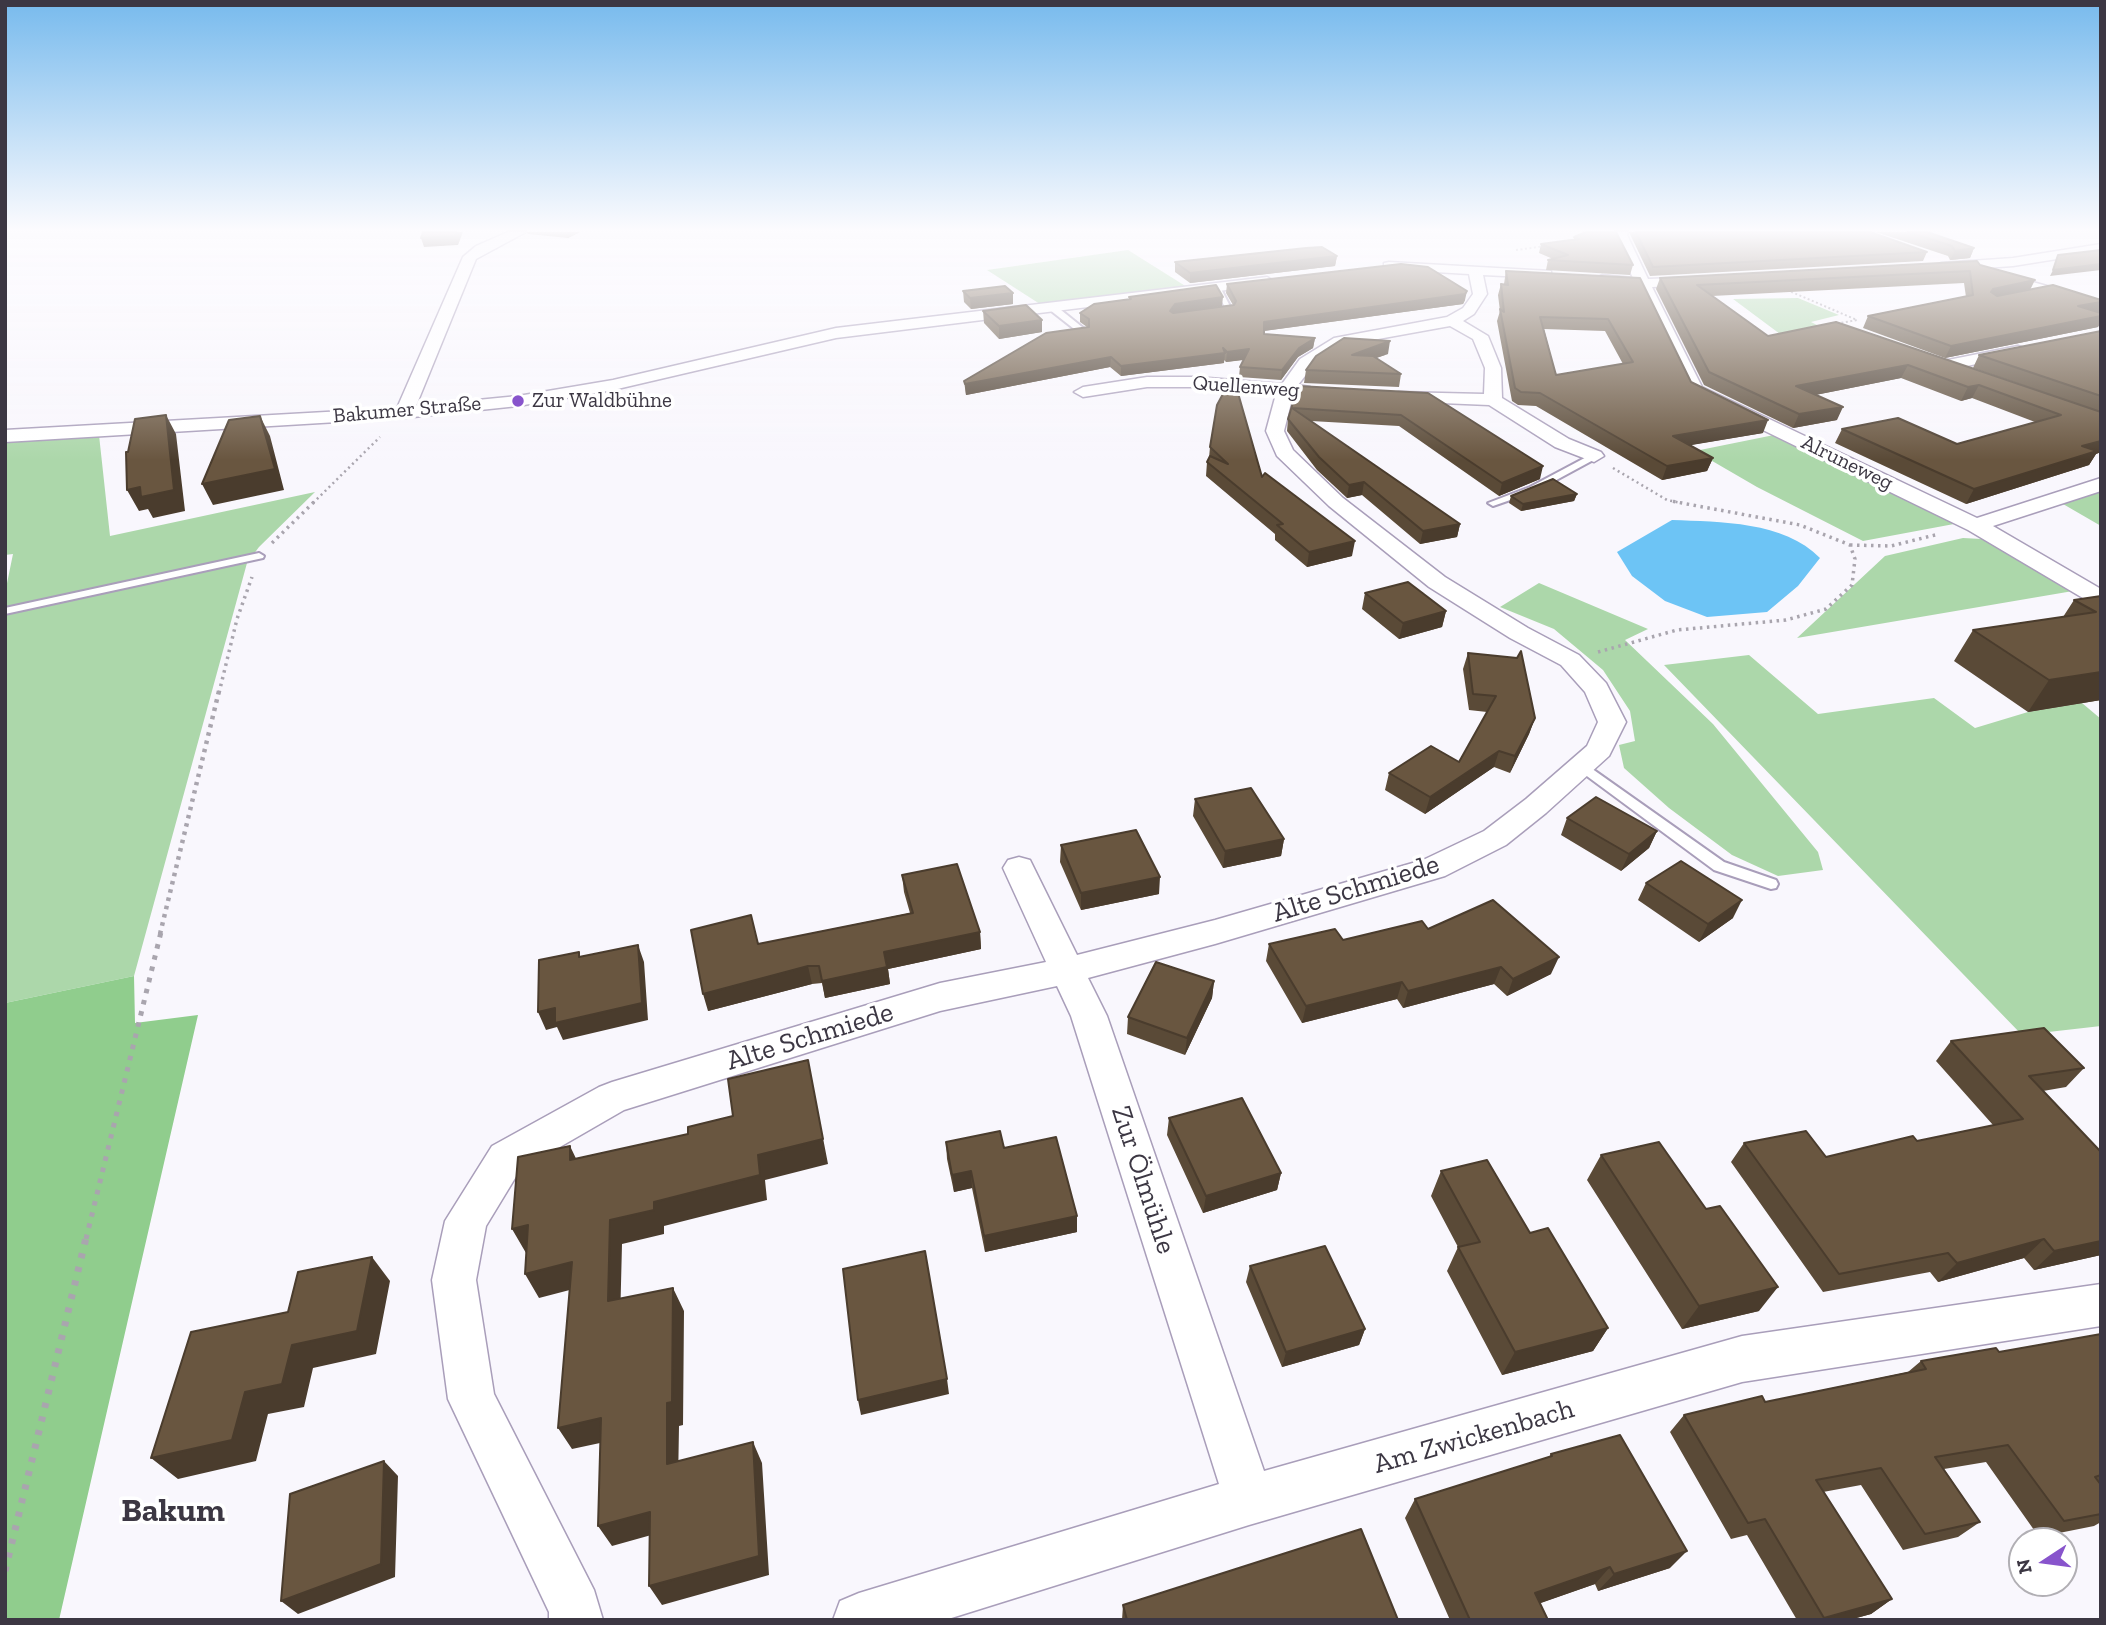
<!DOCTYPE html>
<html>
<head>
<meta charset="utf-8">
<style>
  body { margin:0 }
  #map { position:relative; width:2106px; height:1625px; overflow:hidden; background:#f9f7fd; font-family:"Zilla Slab",serif }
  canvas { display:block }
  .frame { position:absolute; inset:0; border:7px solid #3c3743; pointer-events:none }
  .north { position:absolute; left:2008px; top:1527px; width:70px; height:70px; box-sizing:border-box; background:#fff; border:2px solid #b1afb4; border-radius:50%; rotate:257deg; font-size:19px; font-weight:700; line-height:28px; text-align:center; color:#3c3743 }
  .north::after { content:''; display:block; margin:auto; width:24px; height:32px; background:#8854cc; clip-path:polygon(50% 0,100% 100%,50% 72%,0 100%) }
</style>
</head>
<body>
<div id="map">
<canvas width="2106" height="1625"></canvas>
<div class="frame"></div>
<div class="north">N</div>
</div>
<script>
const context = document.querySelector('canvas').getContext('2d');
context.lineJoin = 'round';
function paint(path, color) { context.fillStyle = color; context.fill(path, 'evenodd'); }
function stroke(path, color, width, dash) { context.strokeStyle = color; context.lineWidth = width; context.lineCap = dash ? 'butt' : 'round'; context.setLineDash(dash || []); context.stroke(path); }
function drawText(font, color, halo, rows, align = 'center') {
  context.font = font + ' "Zilla Slab",serif'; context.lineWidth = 7; context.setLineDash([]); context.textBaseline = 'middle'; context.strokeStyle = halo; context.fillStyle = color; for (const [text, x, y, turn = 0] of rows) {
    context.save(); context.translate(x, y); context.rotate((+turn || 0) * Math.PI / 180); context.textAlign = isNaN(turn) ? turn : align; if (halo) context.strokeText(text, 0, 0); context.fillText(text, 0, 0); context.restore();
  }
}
const green = new Path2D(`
  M1128,250l59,37 -144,19 -56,-36z
  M1798,298l41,17 -28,7 8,4 -39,8 -47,-35z
  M99,435l11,101 205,-44 -56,55 -12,16 -113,413 -129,27v-410l8,-39 -8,1v-113z
  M1774,435l180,89 -91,17 -106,-54 -62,-36z
  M2101,491v35l-38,-22z
  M1963,538l19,1 91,52 -276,47 88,-82z
  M1539,583l109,46 -23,11 88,84 105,128 5,18 -45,6 -46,-21 -63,-47 -45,-40 -5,-23 16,-4 -5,-30 -27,-41 -49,-41 -54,-22z
  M1749,655l69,59 116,-16 41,30 53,-16 54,-9 19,16v307l-79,9 -358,-370z`);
const forest = new Path2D(`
  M134,976l1,47 63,-8 -139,605h-54v-617z`);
const water = new Path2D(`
  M1672,520c48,2 112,1 148,38l-22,28 -31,26 -60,5 -42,-16 -33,-25 -15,-24z`);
const pathFar5 = new Path2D(`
  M1516,250l30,-4
  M1787,290l70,30 -22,4`);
const pathFar4 = new Path2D(`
  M1613,468l54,32 14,3
  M313,503l67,-66`);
const pathFar3 = new Path2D(`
  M272,543l43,-42
  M1850,545l41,1 48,-12
  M1598,652l79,-22 109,-10 40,-11 26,-24 3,-26 -5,-14 -50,-20 -129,-24
  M219,693l18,-74 15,-42`);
const pathFar2 = new Path2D(`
  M160,934l59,-243`);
const pathFar1 = new Path2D(`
  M86,1239l75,-307`);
const path = new Path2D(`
  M5,1571l81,-333`);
const lane = new Path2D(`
  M1217,285l3,2 13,25 -16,2 -4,-2 13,-3 -12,-22z
  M1050,306h6l31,25v4l-16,2v-4l7,-1 -28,-22z
  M1594,453l5,3 -2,2 -61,33 -43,15 -5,-3 42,-16z
  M259,553l5,3 -1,2 -258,56v-6z
  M1581,761l143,101 52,18 2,4 -2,4 -5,1 -57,-19 -138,-102 -2,-3 2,-3z`);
const street = new Path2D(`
  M508,232h18l-50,27 -60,147 102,-10 95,-16 223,-52 431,-51 7,4 -7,4 -431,53 -223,52 -95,16 -114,12 -399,24v-12l392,-22 66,-151 13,-11z
  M1615,232h13l-1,3 21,44 52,-2 7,4 -7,4 -48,2 50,100 275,131 124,-40v13l-108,35 108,63v17l-8,-2 -125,-74 -279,-136 -51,-107 -36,-4 -7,-4 7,-4 31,3 -20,-43z
  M2101,244v8l-88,14 -72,5 -7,-4 7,-4 72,-5z
  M1389,262l162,9v6l-5,1 -63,-3 4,19 -13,20 -11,7 25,15 13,32 1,30 67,41 32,13 3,4 -10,6 -39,-15 -66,-42 -96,-4 -3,-4 3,-4 6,-1 85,2 1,-26 -12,-29 -23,-13 -105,19 -33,22 -14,18 12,2 3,4 -9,5 -11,-1 -9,36 9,19 50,48 102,79 83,51 51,27 27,28 20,39 -17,34 -63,57 -40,32 -61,31 -230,68 -127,34 19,38 157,455 478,-135 359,-52v42l-359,56 -493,143 -304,95h-112l7,-19 19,-8 360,-109 -148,-468 -14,-30 -117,25 -316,99 -104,60 -34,56 -10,54 18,114 100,196 9,30h-54v-8l-101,-213 -16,-119 13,-59 47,-75 107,-59 13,-5 328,-99 106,-21 -43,-94 5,-8 11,-3 11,3 47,95 138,-35 208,-60 61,-29 42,-32 61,-53 11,-24 -13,-30 -24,-27 -51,-27 -81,-51 -100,-81 -52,-50 -11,-25 10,-37 -79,-7h-50l-64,10 -9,-5 9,-5 64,-10h50l85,7 18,-25 34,-21 113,-21 16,-9 10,-14 -4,-20 -85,-5v-6z
  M1993,271l108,30v9l-113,-32 -2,-3z
  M2018,346l6,2 2,3 -2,3 -81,17 -8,-5 8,-5z`);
const wall = new Path2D(`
  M527,232h53l-12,6 -40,-4z
  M1629,232h241l57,20 -4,9 -273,15z
  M1876,232h51l47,16 -4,10 -20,2 -2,-4z
  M1574,237l59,28 -3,10 -84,-5 2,-10 5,-1 -14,-6 2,-9 33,-5z
  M1337,256l-2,10 -145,17 -15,-11v-10z
  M1980,265l50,25 71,10v11l-1,2 -2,14 -153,31 -82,-30 5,-12 98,-19 -2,-14 -252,13 56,40 68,-14 265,90v40l-5,2 -7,11 -123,39 -131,-61 7,-14 115,15 78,-22 -63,-24 -11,3 -60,-23 -86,17 22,25 -44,8 -89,-43 -48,-96 4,-11z
  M1506,271l134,7 51,104 72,51 -73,12 23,13 -6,13 -45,9 -126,-74 -18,-1 -6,-4 -15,-80 3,-10 -2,-16 3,-11h3zM1544,329l61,2 18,33 -67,11z
  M1227,284l238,16 -2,4 -199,27v3l51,4 -2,10 -15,9 -17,23 -42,-3 1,-10 4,-7 -18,2 -2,-2v3l-103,13 -11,-9 -144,28 -2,-14 123,-54 -7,-5v-9l49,-14v-2l93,9 -29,5 40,-6 -7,-12z
  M963,291l50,13 -42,5 -7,-7z
  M983,311l59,9v12l-43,7 -15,-16z
  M2101,331v81l-128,-44 6,-13z
  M1388,354l-12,4 25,16 -2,13 -95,-4 2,-13z
  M1298,386l130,7 112,86 -41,17 -100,-70 -88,-5 149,103 -3,13 -37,7 -58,-49 -15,3 -30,-28 -30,-39 1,-12z
  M1210,447l52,30 90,79 -45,11 -32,-27v-6l-69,-58 1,-14 2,-4z
  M1577,494l-3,7 -53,10 -12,-8 2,-7z
  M1365,593l81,18 -4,16 -43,12 -37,-30z
  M2101,596v104l-73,12 -74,-51 19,-31 90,-13 11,-17z
  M1468,653l67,65 -6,16 -19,39 -16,-6 -69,47 -40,-24 4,-17 70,-11 28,-50 -18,-2 -6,-41z
  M1195,799l89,40 -3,17 -58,12 -30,-52z
  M1567,818l90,13 -8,17 -28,23 -60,-36z
  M1061,845l98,49 -78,16 -21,-48z
  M902,875l78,57 1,17 -93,20 2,15 -65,14 -3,-15 -10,1 -104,27 50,-67 152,-31 -6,-21z
  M1646,883l87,35 -34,24 -61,-42z
  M1428,929l123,45 -44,22 -13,-12 -91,24 -6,-9 -95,24 -36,-62 3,-17 74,-4z
  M1214,981l-2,17 -27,57 -58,-21 1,-17z
  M1951,1041l133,27 -18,19 -23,4 58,164 -67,15 -10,-12 -86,24 -8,-10 -107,20 -92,-130 13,-19 82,14 91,-16 76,-16 -57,-64z
  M1169,1118l112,55 -4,17 -74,23 -36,-78z
  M946,1142l58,6 73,84 -92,20 -13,-64 -18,4 -7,-33z
  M1601,1155l158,156 -77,18 -95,-149z
  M1441,1171l89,62 78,95 -15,23 -91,24 -55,-104 11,-24 -27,-51z
  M1250,1266l115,63 -6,16 -77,22 -36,-85z
  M2101,1334v188l-7,4 -55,11 -53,-75 -42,7 36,53 -22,15 -55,13 -42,-65 -38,7 69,107 -21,15 -22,6h-52l-50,-85 -16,4 -61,-107 14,-17 81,-13 143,-30 13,-11 78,-9z
  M1551,1454l119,114 -72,23 -3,-7 -55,19 8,17h-98l-45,-102 10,-19 134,-42z
  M1123,1605l275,15h-276z`);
const shadedWall = new Path2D(`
  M456,232h7l-5,13 -34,2 -3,-9z
  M567,232h13l-12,6z
  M1974,248l-4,10 -20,2 5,-9z
  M1337,256l-2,10 -145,17v-10z
  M2101,264v6l-51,6 3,-6z
  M2035,280l-6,12 -44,12 8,-15z
  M1467,291l-2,9 -2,4 -200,27 1,-9z
  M1013,293v11l-42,5 -1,-11z
  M1223,297l-1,9 -47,7 -5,-2 5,-7z
  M2101,302v9l-2,2 -21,-7z
  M2101,316v7l-3,4 -153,31 6,-12z
  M1042,320v12l-43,7v-13z
  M1315,338l-2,10 -15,9 -17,23 1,-10 17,-22z
  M1390,341l-2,13 -38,13 2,-12z
  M1249,349l-1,10 -22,3 1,-10z
  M1225,353l-1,10 -103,13v-10z
  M1111,357l-1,10 -144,28 -1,-11z
  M1908,365l-7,13 -111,22 6,-14z
  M1979,385l-7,13 -11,3 7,-14z
  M1843,407l-6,13 -44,8 6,-14z
  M166,415l10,19 9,77 -32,7 -5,-9 -9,2 -12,-21z
  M260,416l10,20 14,54 -71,15 -11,-21z
  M1768,420l-5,13 -95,16 5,-13z
  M2101,441v11l-5,2 -7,11 -123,39 8,-15 108,-43z
  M1713,458l-6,13 -45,9 5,-14z
  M1543,466l-3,13 -41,17 3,-13z
  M1364,482l-2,13 -15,3 2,-13z
  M1577,494l-3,7 -53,10 2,-7z
  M1460,524l-3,13 -37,7 3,-13z
  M1355,541l-3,15 -45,11 2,-15z
  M1446,611l-4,16 -43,12 4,-16z
  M2101,672v28l-73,12 21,-32z
  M1535,718l-6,16 -19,39 5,-17z
  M1499,751l-5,16 -69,47 5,-17z
  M1657,831l-8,17 -28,23 8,-17z
  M1284,839l-3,17 -58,12 2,-17z
  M1160,877l-1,17 -78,16v-17z
  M1742,900l-9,18 -34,24 9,-18z
  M980,932l1,17 -93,20 2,15 -65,14 -3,-17 62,-29z
  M638,945l6,17 4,58 -85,20 -6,-13 -11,3 -8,-18z
  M1559,957l-8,17 -44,22 6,-17z
  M808,966l4,18 -104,27 -5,-17z
  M1501,967l-7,17 -91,24 5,-17z
  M1214,981l-2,17 -27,57 2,-17z
  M1402,982l-5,17 -95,24 4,-17z
  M808,1060l20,104 -63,16 2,20 -103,26v8l-42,10 -2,80 -12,-23 2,-81 148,-65z
  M570,1146l12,25 -12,-11z
  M971,1171l1,17 -18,4 -2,-17z
  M1281,1173l-4,17 -74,23 3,-17z
  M1077,1216v16l-92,20 -1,-16z
  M528,1225l-2,28 -14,-24z
  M2044,1239l-20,19 -86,24 19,-19z
  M2101,1241v14l-67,15 20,-19z
  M372,1257l18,24 -14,73 -63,14 -9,39 -36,7 -12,47 -78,18 -27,-21 94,-66 47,-47z
  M572,1262l13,24 -46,12 -14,-24z
  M1778,1287l-19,24 -77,18 17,-23z
  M673,1288l11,23 -1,114 -4,1 -1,59 -11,-21v-61z
  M1608,1328l-15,23 -91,24 13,-23z
  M1365,1329l-6,16 -77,22 4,-15z
  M947,1379l2,15 -88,21 -3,-15z
  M601,1418l13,22 -42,9 -14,-21z
  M753,1442l9,21 7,112 -107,30 -13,-19z
  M384,1461l14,15 -3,101 -97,37 -17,-13z
  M650,1512l12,20 -50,14 -14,-20z
  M1687,1551l-17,17 -72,23 16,-17z
  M1610,1567l-15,17 -74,26 14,-17z
  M1892,1599l-21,15 -22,6h-28l3,-2z`);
const building = new Path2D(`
  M423,232h33l-1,4 -34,2z
  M1586,232h30l17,33 -85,-5 20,-5 -27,-11 38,-5 -5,-2z
  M1636,232h234l57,20 -274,15z
  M1908,232h19l47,16 -19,3 -3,-5z
  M1322,247l15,9 -147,17 -15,-11 131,-14z
  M2101,250v14l-48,6 5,-15z
  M1977,261l3,4 55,15 -42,9 -2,3 6,4 56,-11 48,15v2l-23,4 23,7v3l-150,30 -83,-30 105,-21 -3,-24 -273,14 71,51 68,-14 265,90v29l-19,5 15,5 -123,38 -132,-60 56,-11 59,26 104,-29 -82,-30 -11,2 -60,-22 -112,21 47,21 -44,7 -90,-42 -49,-94z
  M1401,264l27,3 39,24 -2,3 -201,28v12l51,4 -16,10 -17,22 -42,-3 9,-18 -22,3 -4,-4 2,5 -104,13 -10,-9 -146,27 -1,-3 82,-48 43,-6v-8l-9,-6 14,-9 37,-5 -2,-2 87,-12 7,12 -48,7 -5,7 3,2 61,-8 2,-4 -9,-17z
  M1506,271l134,7 51,104 77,38 -95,16 40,22 -46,8 -127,-73 -19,-1 -6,-4 -15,-79 4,3 -3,-28 7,1zM1540,317l68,2 25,43 -77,13z
  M1005,286l8,7 -43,5 -7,-7z
  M1026,305l16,15 -43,6 -16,-15z
  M2101,331v65l-122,-41z
  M1344,338l46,3 -38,14 21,1 28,18 -95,-4 10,-14z
  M1231,379h3l28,98 3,-4 90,68 -46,11 -32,-27 6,-1 -76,-62 3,-6 18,8 -18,-17 7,-42z
  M1298,386l130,7 115,73 -41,17 -101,-68 -109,-7 168,116 -37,7 -59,-49 -15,3 -30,-28 -31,-38z
  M166,415l8,75 -33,7 -1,-10 -13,3 -1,-38h2l7,-33z
  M260,416l15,53 -73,15 27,-64z
  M1553,479l24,15 -54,10 -12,-8z
  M1408,582l38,29 -43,12 -38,-30z
  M2101,596v76l-52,8 -76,-50 123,-18 -22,-12z
  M1521,651l14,67 -20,38 -16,-5 -69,46 -41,-24 42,-27 28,16 37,-66 -23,-2 -5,-41 49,5z
  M1251,788l33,51 -59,12 -30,-52z
  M1596,797l61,34 -28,23 -62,-36z
  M1136,830l24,47 -79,16 -20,-48z
  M1681,861l61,39 -34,24 -62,-41z
  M957,864l23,68 -96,20 3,15 -65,14 -3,-15h-11l-105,28 -12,-64 60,-15 7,29 155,-31 -11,-38z
  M1493,900l66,57 -46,22 -12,-12 -93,24 -6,-9 -96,24 -37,-62 66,-15 8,11 79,-19 6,8z
  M638,945l4,58 -87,20v-15l-17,4 1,-52 40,-8v5z
  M1156,962l58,19 -27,57 -59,-21z
  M2044,1028l40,40 -55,8 72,76v89l-47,10 -10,-12 -87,24 -9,-10 -109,21 -95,-131 62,-12 20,26 87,-21 4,5 106,-22 -72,-78z
  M808,1060l15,79 -65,16 2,20 -106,27v8l-44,10 -2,81 65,-13 -1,114 -5,1v61l86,-22 6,114 -110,30 1,-74 -52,14 3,-108 -43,10 14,-166 -47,12 3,-49 -16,4 6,-72 52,-11v14l118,-26v-7l45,-11 -5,-37z
  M1242,1098l39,75 -75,23 -37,-78z
  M1000,1131l4,17 52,-11 21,79 -93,20 -13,-65 -19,4 -6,-33z
  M1659,1142l47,67 14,-3 58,81 -79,19 -98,-151z
  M1487,1160l43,73 18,-5 60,100 -93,24 -57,-105 22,-5 -39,-71z
  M1325,1246l40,83 -79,23 -36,-86z
  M925,1251l22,128 -89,21 -15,-131z
  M372,1257l-15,74 -65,14 -10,39 -37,8 -13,48 -81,18 40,-126 97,-20 10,-40z
  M2101,1334v141l-6,2 6,8v29l-37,7 -56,-76 -73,12 45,65 -55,12 -44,-66 -65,12 76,119 -68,19 -59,-99 -17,4 -64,-108 78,-19 3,6 161,-33 -5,-8 75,-13 3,4z
  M1620,1435l67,116 -73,23 -4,-7 -75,26 13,27h-78l-55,-121 137,-43 -1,-2z
  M384,1461l-3,103 -100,37 9,-107z
  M1361,1529l37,91h-271l-4,-15z`);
const markers = [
  [518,401,7,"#8854cc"]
];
const farStreetnames = [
  ["Quellenweg",1246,387,4],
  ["Bakumer Straße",407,410,-5],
  ["Alruneweg",1847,463,26]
];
const farPoinames = [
  ["Zur Waldbühne",532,401]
];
const nearStreetnames = [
  ["Alte Schmiede",1356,889,-17],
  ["Alte Schmiede",810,1037,-17],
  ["Zur Ölmühle",1143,1180,72],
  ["Am Zwickenbach",1474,1437,-16]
];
const nearQuarternames = [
  ["Bakum",173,1512]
];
paint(green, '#acd7aa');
paint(forest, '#90cd8d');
paint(water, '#6dc4f5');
stroke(lane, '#a99eba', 4);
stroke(street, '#a99eba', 3);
stroke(pathFar5, '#a9a5ae', 2, [2, 2.5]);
stroke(pathFar4, '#a9a5ae', 2.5, [2, 3.5]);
stroke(pathFar3, '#a9a5ae', 3.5, [2.5, 4.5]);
stroke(pathFar2, '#a9a5ae', 4.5, [3.5, 5]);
stroke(pathFar1, '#a9a5ae', 5, [4.5, 7]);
stroke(path, '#a9a5ae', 7, [5, 9]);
paint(lane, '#fff');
paint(street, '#fff');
paint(wall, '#5a4a37');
paint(shadedWall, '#4a3c2d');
paint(building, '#695640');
stroke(building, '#4a3c2d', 2);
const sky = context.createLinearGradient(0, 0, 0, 460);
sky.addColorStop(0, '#77baed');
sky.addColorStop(0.5, '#fcfbfe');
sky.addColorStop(1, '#fcfbfe00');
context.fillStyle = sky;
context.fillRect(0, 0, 2106, 460);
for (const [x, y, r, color] of markers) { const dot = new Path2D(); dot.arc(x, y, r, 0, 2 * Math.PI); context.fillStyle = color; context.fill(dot); stroke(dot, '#fff', 2.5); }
drawText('21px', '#3c3743', '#fff', farStreetnames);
drawText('21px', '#3c3743', '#fff', farPoinames, 'left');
drawText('28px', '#3c3743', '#fff', nearStreetnames);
drawText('bold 33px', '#3c3743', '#fff', nearQuarternames);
</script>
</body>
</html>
